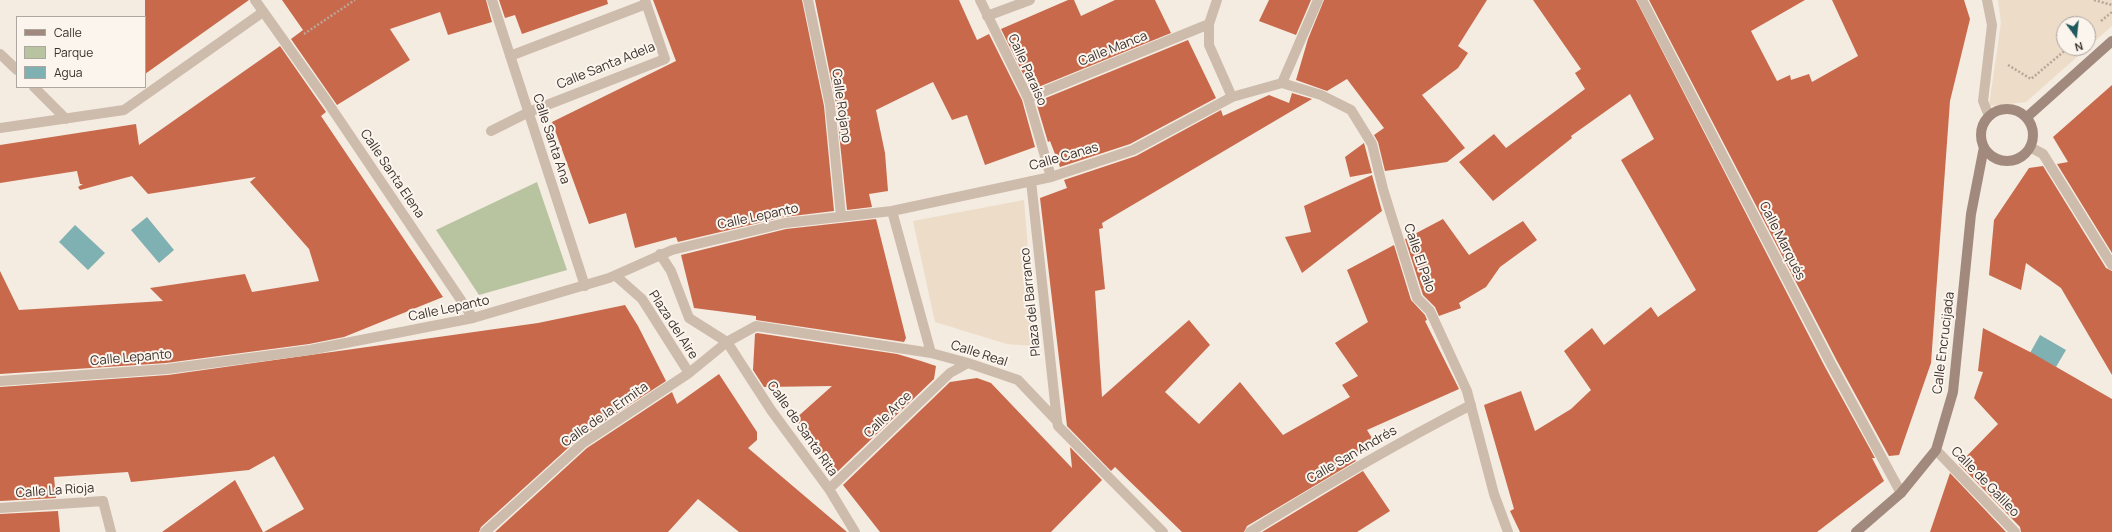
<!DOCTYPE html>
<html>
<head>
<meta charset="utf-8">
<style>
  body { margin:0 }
  #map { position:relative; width:2112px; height:532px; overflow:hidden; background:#f4ebe1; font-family:Manrope,sans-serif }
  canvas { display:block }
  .legend { position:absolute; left:16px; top:16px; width:130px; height:72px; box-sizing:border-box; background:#fbf5ee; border:1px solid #aea6a0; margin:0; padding:5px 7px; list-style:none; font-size:12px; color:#3b302b }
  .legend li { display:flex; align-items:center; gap:8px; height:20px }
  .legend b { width:20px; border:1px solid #aea6a0 }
  .north { position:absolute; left:2056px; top:16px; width:40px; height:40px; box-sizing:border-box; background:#fbf5ee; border:1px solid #aea6a0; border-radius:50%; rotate:165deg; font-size:11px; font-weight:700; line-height:16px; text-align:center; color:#3b302b }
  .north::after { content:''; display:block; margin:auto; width:14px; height:18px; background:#1f5a5e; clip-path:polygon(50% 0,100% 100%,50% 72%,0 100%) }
</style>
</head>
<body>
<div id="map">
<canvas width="2112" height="532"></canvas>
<ul class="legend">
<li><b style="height:5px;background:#a18a7d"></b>Calle</li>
<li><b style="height:11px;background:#b8c4a0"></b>Parque</li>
<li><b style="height:11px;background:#7fb0b2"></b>Agua</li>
</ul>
<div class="north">N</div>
</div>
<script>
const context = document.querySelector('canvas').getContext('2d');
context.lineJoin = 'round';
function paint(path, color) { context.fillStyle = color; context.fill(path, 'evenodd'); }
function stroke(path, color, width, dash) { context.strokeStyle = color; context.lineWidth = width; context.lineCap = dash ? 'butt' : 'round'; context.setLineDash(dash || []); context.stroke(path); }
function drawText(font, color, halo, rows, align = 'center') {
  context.font = font + ' Manrope,sans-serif'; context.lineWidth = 4; context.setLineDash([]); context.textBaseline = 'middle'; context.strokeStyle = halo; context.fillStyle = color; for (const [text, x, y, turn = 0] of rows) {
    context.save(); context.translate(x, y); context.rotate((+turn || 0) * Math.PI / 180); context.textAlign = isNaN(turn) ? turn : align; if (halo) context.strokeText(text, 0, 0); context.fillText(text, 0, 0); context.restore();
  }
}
const green = new Path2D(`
  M537,182l30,88 -88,25 -43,-65z`);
const plaza = new Path2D(`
  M1998,0h114v26l-24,21v-23h-24v24h23l-61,54 -37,4 12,-83z
  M1024,200l12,146 -29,-2 -72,-22 -22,-101z`);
const water = new Path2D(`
  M147,217l27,33 -15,13 -28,-33z
  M75,225l30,28 -17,17 -29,-28z
  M2040,335l26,15 -10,17 -26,-14z`);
const building = new Path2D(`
  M145,0h104l-104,74z
  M282,0h204l6,22 -44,13 -8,-23 -50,17 20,31 -73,45 -46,-66 12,-9z
  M499,0h108l1,4 -86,30 -7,-19 -10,3z
  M653,0h149l22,106 10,105 -50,6 -106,25 -2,-5 -41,11 -9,-35 -37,11 -37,-102 124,-61z
  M815,0h144l18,40 12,-6 33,66 13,47 -50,18 -18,-50 -15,5 -19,-38 -57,28 9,43 3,38 -19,3 3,13 -25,3 -11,-106z
  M1068,0h6l7,16 34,-16h40l16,33 -140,57 -30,-61z
  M1269,0h42l-15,35 -37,-14z
  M1324,0h163l-29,46 10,7 -10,15 -36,27 43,53 -18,14 -62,9 -7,-29 -4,-7 10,-7 -37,-49 -20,12 -31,-11 12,-41z
  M1533,0h103l189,367 50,91h-3l12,23 -67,51h-297l-10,-21 4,-2 -30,-104 37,-14 14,40 36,-22 20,-19 -27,-39 28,-23 12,17 47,-38 7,10 38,-27 -75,-130 33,-21 -24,-45 -59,42 1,2 -79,63 -34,-39 35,-28 12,14 79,-59 -10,-16 6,-4z
  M1649,0h156l-54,31 26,50 13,-6 1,5 18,-6 3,8 46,-26 -26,-56h132l6,19 -20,82 -19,262 -32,92 -10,1 -52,-95z
  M1188,40l28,58 -86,46 -70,23 -10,-26 -2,1 -12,-40z
  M280,46l46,66 -5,4 122,181 -99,40 -35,7 -143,19 -166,11v-103l19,39 144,-9 -13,-13 95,-14 7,18 67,-11 -10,-32 -59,-67 6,-5 -108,17 -16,-18 -52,14 -2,-3 5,-3h-3l-3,-13 -77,12v-38l136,-21 3,21z
  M2112,85v168l-55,-89 11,-2 -15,-25z
  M1292,93l20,6 -210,124 1,5 -4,1 6,60 -10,2 7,106 87,-77 21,25 -45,47 34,32 41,-42 43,53 67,-38 -8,-12 16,-9 -23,-33 33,-21 -21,-52 47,-25 17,55 14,15 2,5 -2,1 34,68 -92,41 8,13 -23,13 4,5 -109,65 -3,6h-62l-67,-65 -4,4 -44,-45 -27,-228 27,-10 -3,-8 72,-24 85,-46 2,6 46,-21 20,8z
  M1364,143l8,30 -22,4 -5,-20z
  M2043,166l63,102 6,3v104l-51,-87 -35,-25 -5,27 -32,-15 5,-55 35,-52z
  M1372,175l10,36 -80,62 -17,-36 26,-5 -7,-26z
  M876,219l30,119 -2,4 -148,-22v-4l-62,-8 -13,-53 105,-26z
  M1443,219l26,36 54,-34 14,19 -37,27 -14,20 -27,16 2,5 -22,8 -4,-9 -12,-12 -18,-56z
  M625,305l13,21 28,55 -87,57 -98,89 -2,5h-215l40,-23 -30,-53 -25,14 -118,12 -3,-10 -74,5 2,21 -56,3v-114l168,-12 370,-52z
  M1983,328l49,25 80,46v133h-91l-1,-5 -61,-63 39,-40 -24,-26 9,-26 -5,-1z
  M757,333l140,21 24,7 15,5 -2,13 -99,95 -41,-54 38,-34 -68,1 -11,-17 2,-36z
  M719,374l38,58v8l-9,8 99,84h-108l-41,-33 -30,33h-173l92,-84 85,-56 5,12z
  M977,378l14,5 81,85 -2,-21 32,33 -51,52h-171l-37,-47 107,-103z
  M1363,471l27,40 -33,21h-95z
  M1950,473l56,59h-76z
  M235,480l28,52h-101z
  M58,511l2,21h-60v-18z`);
const path = new Path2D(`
  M2094,0l18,5
  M2101,21l11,-9
  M304,34l51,-34
  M2008,65l23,14 37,-31`);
const lane = new Path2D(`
  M987,16l43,-16
  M491,131l38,-19`);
const street = new Path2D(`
  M255,0l71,100 147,218
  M492,0l93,286
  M808,0l22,105 11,111
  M980,0l48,98 23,79
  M1217,0l-8,24v21l23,52
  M1642,0l189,364 70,129
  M1987,0l5,25 -9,76 6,15
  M0,54l17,16
  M510,56l136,-52
  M1282,83l36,-83
  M34,87l32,32
  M1028,98l181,-74
  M529,112l136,-53 -20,-59
  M0,128l124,-18 139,-98
  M2030,147l13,7 69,111
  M1031,181l26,240
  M892,211l39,142
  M660,254l11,17 18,47 38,24 44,68 58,79 26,43
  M616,276l26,23 47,74
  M0,381l167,-12 143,-19 163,-32 136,-40 63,-28 113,-27 107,-12 159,-34 82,-27 99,-53 50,-14 39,12 30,15 21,34 11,45 34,109 13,13 37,80 27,103 14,38
  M1936,450l79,82
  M829,489l121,-116 18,-10
  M0,508l103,-7 8,31
  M485,532l98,-89 106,-70 38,-31 29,-16 175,27 37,10 50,17 39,41 1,5 105,106
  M1250,532c72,-45 145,-88 221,-127`);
const secondary = new Path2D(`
  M1981 135a26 26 0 1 1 52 0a26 26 0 1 1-52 0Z
  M2027,117l85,-76
  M1856,532l45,-39 35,-43 17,-58 18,-178 13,-67`);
const streetNames = [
  ["Calle Manca",1113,49,-22],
  ["Calle Santa Adela",606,66,-22],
  ["Calle Paraíso",1027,70,66],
  ["Calle Rojano",841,106,82],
  ["Calle Santa Ana",551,139,72],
  ["Calle Canas",1064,157,-16],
  ["Calle Santa Elena",392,174,56],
  ["Calle Lepanto",758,217,-12],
  ["Calle Marqués",1782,241,63],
  ["Calle El Palo",1419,258,71],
  ["Plaza del Barranco",1031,302,-96],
  ["Calle Lepanto",449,309,-12],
  ["Plaza del Aire",673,325,57],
  ["Calle Encrucijada",1944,343,-83],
  ["Calle Real",979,354,18],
  ["Calle Lepanto",131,358,-5],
  ["Calle de la Ermita",605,415,-35],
  ["Calle Arce",888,415,-44],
  ["Calle de Santa Rita",802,429,55],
  ["Calle San Andrés",1352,455,-30],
  ["Calle de Galileo",1985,482,46],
  ["Calle La Rioja",55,491,-4]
];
paint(green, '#b8c4a0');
paint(plaza, '#ecdcc8');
paint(water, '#7fb0b2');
paint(building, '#c8694b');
stroke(path, '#b9a596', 2.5, [2, 2]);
stroke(lane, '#cdbbac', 10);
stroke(street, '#cdbbac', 10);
stroke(secondary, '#a18a7d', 10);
drawText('13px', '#3b302b', '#fbf5ee', streetNames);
</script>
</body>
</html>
